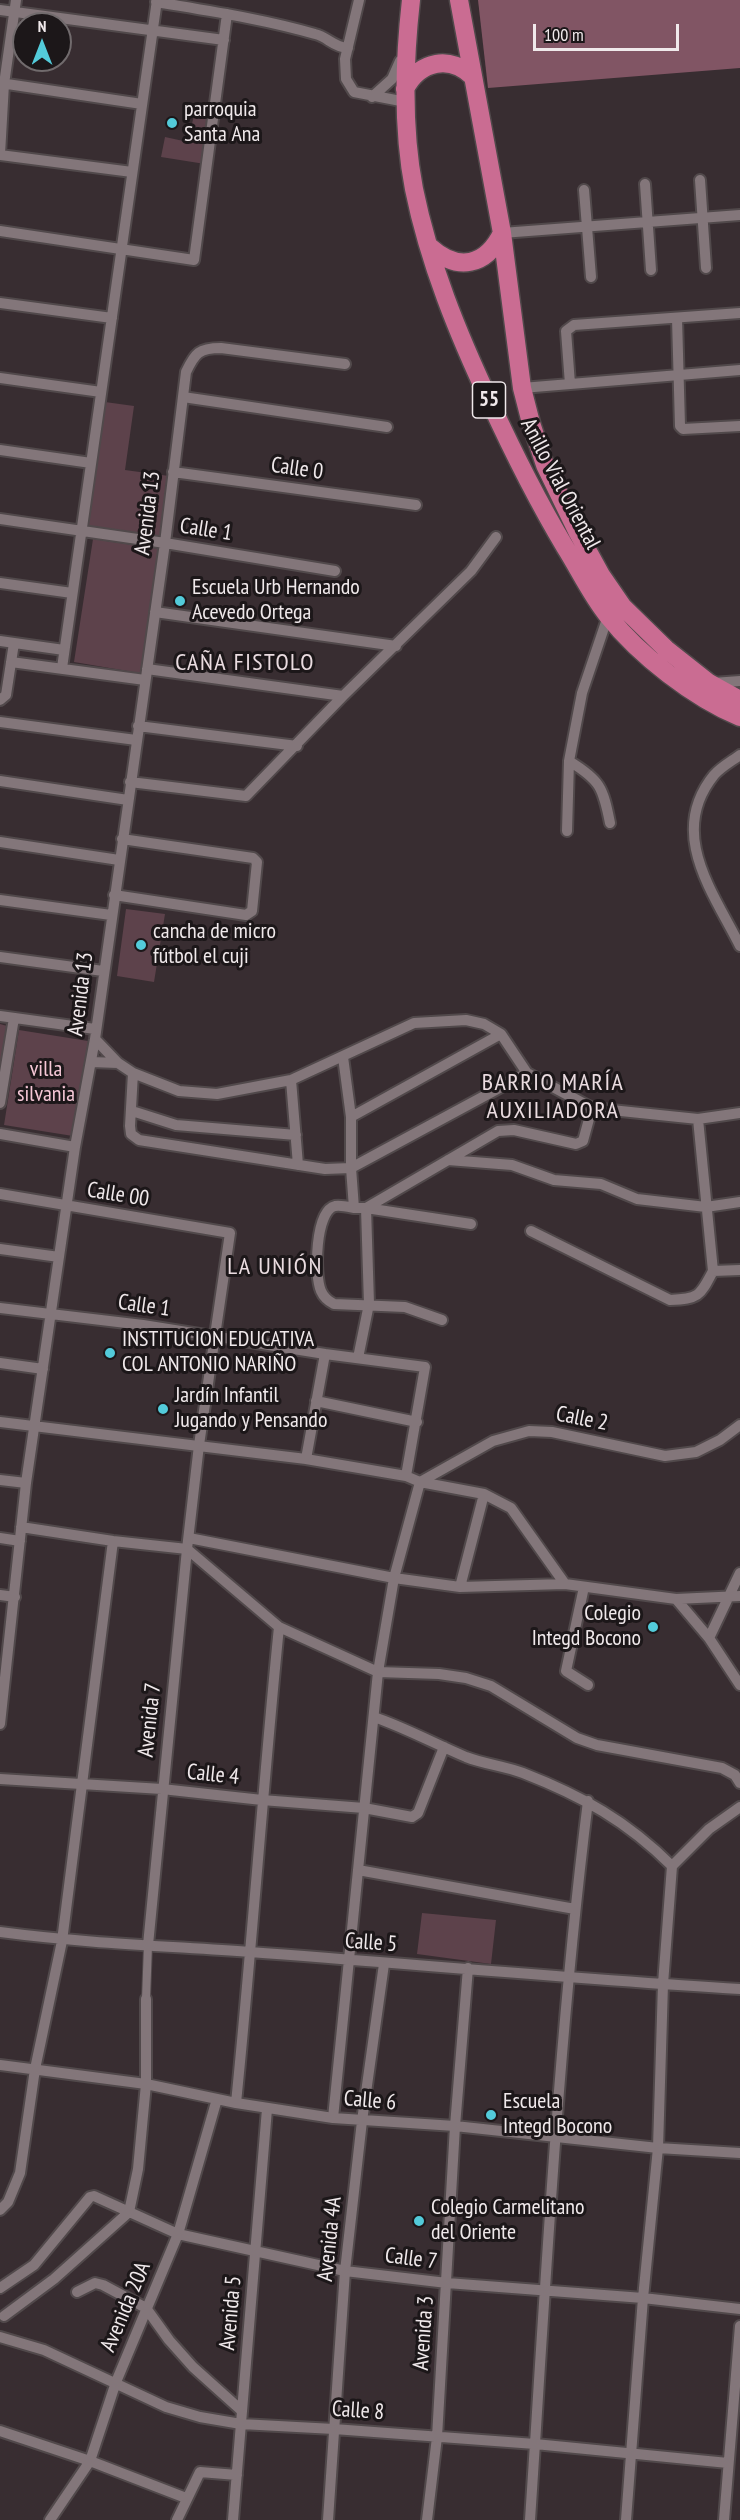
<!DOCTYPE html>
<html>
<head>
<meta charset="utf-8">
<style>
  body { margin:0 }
  #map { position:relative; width:740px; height:2520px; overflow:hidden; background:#382d31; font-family:"PT Sans Narrow",sans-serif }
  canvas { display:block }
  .north { position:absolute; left:12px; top:12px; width:60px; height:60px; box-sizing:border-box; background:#1c1719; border:2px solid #716b6d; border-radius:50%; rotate:0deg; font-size:16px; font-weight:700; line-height:24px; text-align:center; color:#f0e9eb }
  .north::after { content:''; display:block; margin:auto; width:21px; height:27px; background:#53cbda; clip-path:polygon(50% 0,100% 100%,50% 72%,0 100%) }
  .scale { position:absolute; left:533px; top:24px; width:146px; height:27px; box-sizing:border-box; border:3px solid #f0e9eb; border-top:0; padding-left:8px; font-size:18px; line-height:21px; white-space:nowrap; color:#f0e9eb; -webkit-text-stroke:4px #1c1719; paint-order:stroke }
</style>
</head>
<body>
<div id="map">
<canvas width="740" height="2520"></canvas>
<div class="north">N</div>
<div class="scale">100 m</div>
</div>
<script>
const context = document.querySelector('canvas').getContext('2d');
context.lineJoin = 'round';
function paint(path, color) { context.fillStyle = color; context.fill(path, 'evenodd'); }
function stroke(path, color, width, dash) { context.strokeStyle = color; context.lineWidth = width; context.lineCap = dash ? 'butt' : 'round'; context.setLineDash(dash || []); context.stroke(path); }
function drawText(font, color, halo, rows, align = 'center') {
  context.font = font + ' "PT Sans Narrow",sans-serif'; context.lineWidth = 6; context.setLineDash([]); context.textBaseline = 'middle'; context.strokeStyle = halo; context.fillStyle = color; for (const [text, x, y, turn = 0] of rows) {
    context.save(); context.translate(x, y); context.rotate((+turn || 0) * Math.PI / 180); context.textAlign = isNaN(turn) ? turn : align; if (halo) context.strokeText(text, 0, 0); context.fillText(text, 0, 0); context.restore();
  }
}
const green = new Path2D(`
  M194,115l17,3 -6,46 -44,-7 4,-20 23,5z
  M105,402l29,4 -9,64 44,6 -9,63 -73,-10z
  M93,539l67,10 -15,125 -71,-12z
  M126,909l39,5 -11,68 -37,-6z
  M0,1024l7,2 -7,42z
  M19,1030l69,11 -15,95 -69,-11z
  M422,1913l74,7 -5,44 -74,-10z`);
const forest = new Path2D(`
  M478,0h262v68l-252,20z`);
const pedestrian = new Path2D(`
  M146,1999l2,-54`);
const minor = new Path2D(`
  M359,0l-14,59 1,20 8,13 52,10
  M156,2c53,9 107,17 159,32 13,3 18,13 33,14
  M0,10l224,30
  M0,83l142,21
  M372,97l20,-18 8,-18
  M0,154l4,-70 12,-84
  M0,155l132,17
  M700,180l6,88
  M645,184l6,86
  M584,190l7,87
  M0,231l194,29 33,-246
  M502,233l238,-18
  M0,303l112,15
  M677,318l3,108 3,3 57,-3
  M0,378l101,14
  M570,384l-4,-53 8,-6 166,-12
  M522,388l218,-18
  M183,397l204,30
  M0,450l91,13
  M173,472l243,33
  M0,519l165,24 170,28
  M0,583l72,10
  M155,612l241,34
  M0,641l64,9
  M11,662l134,18
  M62,668l95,-668
  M147,669l196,27
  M713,683l27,-2
  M0,700l6,-5 8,-52
  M0,722l136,18
  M138,726l159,20
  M740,755c-8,6 -19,12 -26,20 -47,58 -1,117 26,171
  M569,761c31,19 34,26 41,62
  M0,781l128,19
  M130,782l116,14 97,-100 128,-125 25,-34
  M567,831l2,-70 13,-68 26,-77
  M0,842l119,18
  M114,895l132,20 6,-4 5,-49 -4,-4 -131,-19
  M0,900l111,15
  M0,957l103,14
  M0,1016l95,13
  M95,1039l23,24 15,10 46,18 38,3 74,-14 123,-57 52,-3 18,4 17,10 26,39 65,35 106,11 42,-6
  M343,1057l8,60v51l3,40h12l3,96 -11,54
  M91,1062l27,1
  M133,1073l-3,53 1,8 8,6 186,29 26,-1 176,-95
  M291,1080l7,85
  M0,1103l14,-85
  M132,1111l44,14 120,10
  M351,1117l150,-83
  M0,1134l75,13
  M448,1160l64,5 42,15 47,4 36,15 69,8 34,-5
  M0,1194l230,39 -31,212 -12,104 -39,396
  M354,1208c-5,-1 -13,-3 -19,-2 -20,5 -21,69 -14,85 3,7 7,10 13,13l71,3 37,13
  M471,1224l-105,-16 132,-77 16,-1 62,14 7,-3 9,-33
  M531,1231l139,69c29,-1 30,-4 43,-29l-15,-152
  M0,1249l59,8
  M713,1271l27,-1
  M0,1308l143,17 182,29 100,13 -19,109
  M0,1363l43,6
  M316,1401l101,21
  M0,1422l306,37 100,17 14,6 64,12 27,14 54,76 111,15 33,39 31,47
  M306,1459l19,-105
  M0,1480l26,3
  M21,1527l92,14 74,8 92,78 99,45 61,2 27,4 25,8 86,52 20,7 125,23 13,7 5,8
  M0,1538l20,3
  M189,1538l205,40 66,9 105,-3
  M460,1587l24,-93
  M584,1587l-18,84 22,14
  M0,1595l15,2
  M676,1599l64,-3
  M709,1638l31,-65
  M374,1717c32,11 61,27 92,40 18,7 38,9 57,16 59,23 104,48 149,93
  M0,1724l26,-241 49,-336 20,-108 70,-496 21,-171c9,-19 13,-24 35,-24l124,16
  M0,1779l162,10 100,11 102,8 48,9 6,-4 26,-66
  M358,1870l217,39
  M0,1932c83,11 166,14 250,20 163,12 326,27 490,37
  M0,2065l146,19 90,19 97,15 122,8 203,22 82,5
  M236,2103c16,-158 27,-317 43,-476
  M333,2118l45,-446 16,-94 26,-96 73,-41 36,-10 23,1 113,24 31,-4 24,-12 20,-15
  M0,2210l8,-8 12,-29 15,-104 27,-128 51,-400
  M0,2288l34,-23 56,-68 4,-1 84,38 167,37 102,12 196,15 97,11
  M77,2292l18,-9 8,2 43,23 23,32 24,27 49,44
  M4,2316l50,-37 75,-67 9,-43 8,-85v-85
  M0,2337l44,13 122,57 34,10 41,7 93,5 201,15 193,19
  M0,2431l90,30 96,37
  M50,2520l40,-59 26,-79 62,-148 39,-135
  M177,2520l23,-48 37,3
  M233,2520l34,-411
  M328,2520l17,-249 17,-150 22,-157
  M427,2520l10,-83 18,-311 13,-158
  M530,2520c16,-240 28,-480 58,-719
  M626,2520l17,-222 15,-150 5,-164 9,-118 37,-37 31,-22
  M724,2520l16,-194`);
const trunk = new Path2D(`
  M411,0c-7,62 -9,127 3,189 15,74 44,145 76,213 23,50 47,98 75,145 14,22 26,48 43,69 32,40 85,81 132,101
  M459,0l43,233 20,155 9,35 14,42 33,68 23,42 22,32 43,42 43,34 31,17
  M405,89c15,-29 46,-34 68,-12
  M430,247c28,25 56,19 72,-14`);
const markers = [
  [172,123,6,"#53cbda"],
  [180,601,6,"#53cbda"],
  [141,945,6,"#53cbda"],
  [110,1353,6,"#53cbda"],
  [163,1409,6,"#53cbda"],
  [653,1627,6,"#53cbda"],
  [491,2115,6,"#53cbda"],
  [419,2221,6,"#53cbda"]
];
const shields = [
  [489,400,33]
];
const shieldNames = [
  ["55",489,400]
];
const poiNames = [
  ["parroquia",184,110],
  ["Santa Ana",184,135],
  ["Escuela Urb Hernando",192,588],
  ["Acevedo Ortega",192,613],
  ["cancha de micro",153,932],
  ["fútbol el cuji",153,957],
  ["INSTITUCION EDUCATIVA",122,1340],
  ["COL ANTONIO NARIÑO",122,1365],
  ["Jardín Infantil",175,1396],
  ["Jugando y Pensando",175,1421],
  ["Colegio",641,1614,"right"],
  ["Integd Bocono",641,1639,"right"],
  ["Escuela",503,2102],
  ["Integd Bocono",503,2127],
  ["Colegio Carmelitano",431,2208],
  ["del Oriente",431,2233]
];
const streetNames = [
  ["Calle 0",297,469,8],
  ["Anillo Vial Oriental",560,484,62],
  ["Avenida 13",148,513,-83],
  ["Calle 1",206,530,9],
  ["Avenida 13",81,994,-83],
  ["Calle 00",118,1195,9],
  ["Calle 1",144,1306,8],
  ["Calle 2",582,1419,11],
  ["Avenida 7",150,1720,-84],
  ["Calle 4",213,1775,6],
  ["Calle 5",371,1943,4],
  ["Calle 6",370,2101,5],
  ["Avenida 4A",330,2239,-84],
  ["Calle 7",411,2259,7],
  ["Avenida 20A",126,2307,-67],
  ["Avenida 5",231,2313,-85],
  ["Avenida 3",424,2333,-86],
  ["Calle 8",358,2411,4]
];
const parkNames = [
  ["villa",46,1070],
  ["silvania",46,1095]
];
const neighbourhoodNames = [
  ["CAÑA FISTOLO",245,663],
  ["BARRIO MARÍA",553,1083],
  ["AUXILIADORA",553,1111],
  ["LA UNIÓN",275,1267]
];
paint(green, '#5d424b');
paint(forest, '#815564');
stroke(pedestrian, '#51494b', 10);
stroke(minor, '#51494b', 14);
stroke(trunk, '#51494b', 21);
stroke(pedestrian, '#83767a', 8);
stroke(minor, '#83767a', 10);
stroke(trunk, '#ca6c92', 18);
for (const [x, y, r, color] of markers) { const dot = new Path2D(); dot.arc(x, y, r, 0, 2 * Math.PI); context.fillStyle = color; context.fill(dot); stroke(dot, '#1c1719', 2); }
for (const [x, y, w] of shields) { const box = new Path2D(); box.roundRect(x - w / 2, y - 18, w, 36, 4.5); context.fillStyle = '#1c1719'; context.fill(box); stroke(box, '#f0e9eb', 1.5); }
drawText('bold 21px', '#f0e9eb', null, shieldNames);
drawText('22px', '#f0e9eb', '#1c1719', poiNames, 'left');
drawText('22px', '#f0e9eb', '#1c1719', streetNames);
drawText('22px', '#f6c8d7', '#1c1719', parkNames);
context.letterSpacing = '1.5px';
drawText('24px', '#eadce0', '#1c1719', neighbourhoodNames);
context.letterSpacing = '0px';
</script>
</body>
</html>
